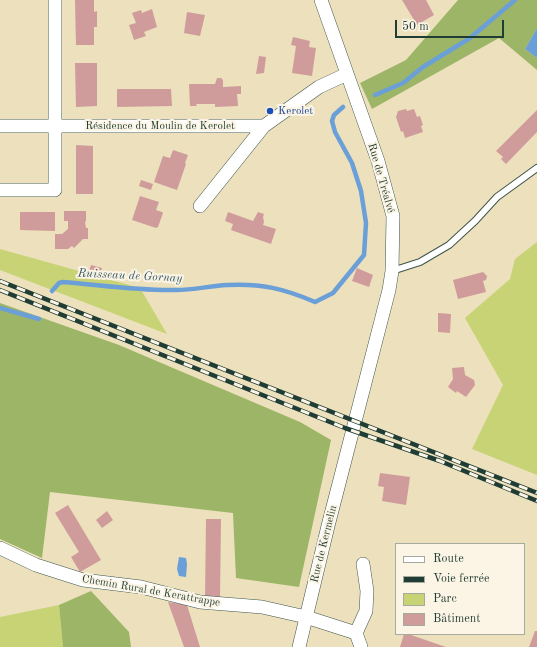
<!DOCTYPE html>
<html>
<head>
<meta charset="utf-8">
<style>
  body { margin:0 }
  #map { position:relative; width:537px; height:647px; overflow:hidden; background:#ece0bd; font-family:"Old Standard TT",serif }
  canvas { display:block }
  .legend { position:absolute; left:395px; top:543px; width:130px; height:92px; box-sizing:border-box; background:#fcf5e5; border:1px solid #a4ab9e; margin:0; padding:5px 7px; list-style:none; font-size:12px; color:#1f3d34 }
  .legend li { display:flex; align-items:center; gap:8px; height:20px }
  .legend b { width:20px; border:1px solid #a4ab9e }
  .scale { position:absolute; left:395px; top:20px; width:109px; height:18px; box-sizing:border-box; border:2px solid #1f3d34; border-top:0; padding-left:5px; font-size:12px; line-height:14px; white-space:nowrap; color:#1f3d34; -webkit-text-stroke:3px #fcf5e5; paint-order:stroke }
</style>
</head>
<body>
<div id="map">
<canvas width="537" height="647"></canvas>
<ul class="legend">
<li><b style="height:5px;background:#fff"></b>Route</li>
<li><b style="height:5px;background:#1f3d34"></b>Voie ferrée</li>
<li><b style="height:11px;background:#c7d375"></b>Parc</li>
<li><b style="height:11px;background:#cf9c9b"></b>Bâtiment</li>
</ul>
<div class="scale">50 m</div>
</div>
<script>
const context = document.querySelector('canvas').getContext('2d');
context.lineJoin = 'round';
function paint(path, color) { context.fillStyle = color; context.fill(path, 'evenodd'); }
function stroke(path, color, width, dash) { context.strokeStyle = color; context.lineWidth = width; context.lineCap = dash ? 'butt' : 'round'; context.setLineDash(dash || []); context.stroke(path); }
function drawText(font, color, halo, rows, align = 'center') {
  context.font = font + ' "Old Standard TT",serif'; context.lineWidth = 4; context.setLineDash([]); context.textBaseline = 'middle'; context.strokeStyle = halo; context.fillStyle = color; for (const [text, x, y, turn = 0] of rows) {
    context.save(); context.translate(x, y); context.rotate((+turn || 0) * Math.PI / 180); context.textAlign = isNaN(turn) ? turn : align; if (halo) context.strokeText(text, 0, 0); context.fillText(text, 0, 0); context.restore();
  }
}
const green = new Path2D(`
  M537,242v233l-65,-26 31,-64 -38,-67 45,-39 5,-20z
  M0,249l140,39 27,46 -167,-64z
  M59,605l4,42h-63v-30z`);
const forest = new Path2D(`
  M458,0h79v28l-12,21 12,9v12l-38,-32 -127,71 -12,-26 46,-23z
  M0,303l119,42 181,77 31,18 -32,147 -63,-9 -3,-65 -183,-21 -8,66 -42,-19z
  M91,591l38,41 2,15h-68l-4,-42z`);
const water = new Path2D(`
  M537,28v30l-12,-9z
  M179,557l7,1 1,6 -1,13 -7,-1 -2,-7z`);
const stream = new Path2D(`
  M375,95l28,-12 20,-16 47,-29 45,-38
  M52,291l7,-8 4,-1c38,3 75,9 113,8 17,0 34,-4 51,-5 34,-2 58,4 88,17l18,-9 31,-38 2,-32 -5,-32 -9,-28 -17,-31 -3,-11 2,-6 9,-8
  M0,308l39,11`);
const building = new Path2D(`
  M75,0h19v12l3,-1v16h-3v18h-18z
  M402,0h24l8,15 -17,10z
  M152,9l5,18 -13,5 2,4 -12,4 -5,-15 7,-2 -4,-10 9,-3 1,3z
  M187,12l18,3 -5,21 -16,-3z
  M293,37l17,4 -1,6 7,1 -4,28 -20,-3 4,-27 -5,-1z
  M259,56l7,1 -2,16 -8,1z
  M75,63h22v43l-21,1z
  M217,78h4l2,2v7l18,-1v8h-4l1,12 -23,1v-3h-19l1,2h-7l-1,-22h26z
  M117,89h54l1,17 -55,1z
  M406,109l1,2 7,-2 3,8 3,-1 3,9 -2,1 2,6 -18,6 -2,-7 -2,1 -5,-15 2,-6z
  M537,110v22l-31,32 -5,-5 2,-2 -7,-6z
  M76,145l17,1v48h-17z
  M173,150l15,5 -3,8 1,1 -9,26 -23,-8 9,-26 7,2z
  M141,180l12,4 -2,6 -12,-4z
  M140,196l19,6 -3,8 6,2 1,1 -5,14 -2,1 -24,-8z
  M64,211h22v10l-1,1 1,6h2v11h-5l-9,9 -2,-2 -4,3h-13v-15h7l6,-5v-8h-4z
  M20,212h35v19l-35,-1z
  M228,212l25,9 5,-9 6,2 -1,3 1,5 -1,3 13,4 -5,15 -40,-14 2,-6 -8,-3z
  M91,265l11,3 -2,6 -11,-3z
  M357,268l16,7 -4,12 -17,-6z
  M483,272l4,4 -1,4 -3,1 3,11 -28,7 -5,-19z
  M438,313l13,1 -1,19 -12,-1z
  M464,367l1,8 9,5 1,5 -9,12 -9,-6 -1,2 -8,-6 5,-8 -1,-11z
  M380,473l30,4 -4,28 -24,-4 2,-14 -6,-1z
  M68,505l33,55 -21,12 -9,-15 8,-5 -24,-39z
  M107,511l6,9 -11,8 -6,-8z
  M206,519h15l-1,79h-15z
  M168,602l19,3 13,42h-16z
  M535,631h2v16h-8z
  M404,634h4l38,13h-46z`);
const lane = new Path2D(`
  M392,271l28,-9 29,-17 26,-24 22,-24 40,-29`);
const street = new Path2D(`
  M0,126h264
  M0,190h55v-190
  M200,206l64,-80 55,-39 28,-13
  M0,548l36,17 47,15 58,7 59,15 62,5 44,10 50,16 5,14
  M356,633l10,-22 1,-20 -4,-27
  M299,647l29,-121 61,-236 3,-19 1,-55 -15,-55 -57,-161`);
const rail = new Path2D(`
  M0,281l537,212
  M0,290l345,138 95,33 97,40`);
const markers = [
  [270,111,4,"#1a4fb4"]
];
const transitNames = [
  ["Kerolet",278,111]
];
const streetNames = [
  ["Résidence du Moulin de Kerolet",160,126],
  ["Rue de Tréalvé",381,178,74],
  ["Rue de Kermelin",324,544,-76],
  ["Chemin Rural de Kerattrappe",151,591,10]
];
const waterNames = [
  ["Ruisseau de Gornay",130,276,3]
];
paint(green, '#c7d375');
paint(forest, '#9db566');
paint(water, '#6b9fd7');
stroke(stream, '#6b9fd7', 4.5);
paint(building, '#cf9c9b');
stroke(lane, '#3e5549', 8);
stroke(street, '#3e5549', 14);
stroke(lane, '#fff', 6);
stroke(street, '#fff', 13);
stroke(rail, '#1f3d34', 4.5);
stroke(rail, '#fcf5e5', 3, [9]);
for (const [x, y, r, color] of markers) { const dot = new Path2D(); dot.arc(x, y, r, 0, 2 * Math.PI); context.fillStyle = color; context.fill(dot); stroke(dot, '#fcf5e5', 1.5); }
drawText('11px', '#164399', '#fcf5e5', transitNames, 'left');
drawText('11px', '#1f3d34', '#fcf5e5', streetNames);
drawText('italic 12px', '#365a65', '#fcf5e5', waterNames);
</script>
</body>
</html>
